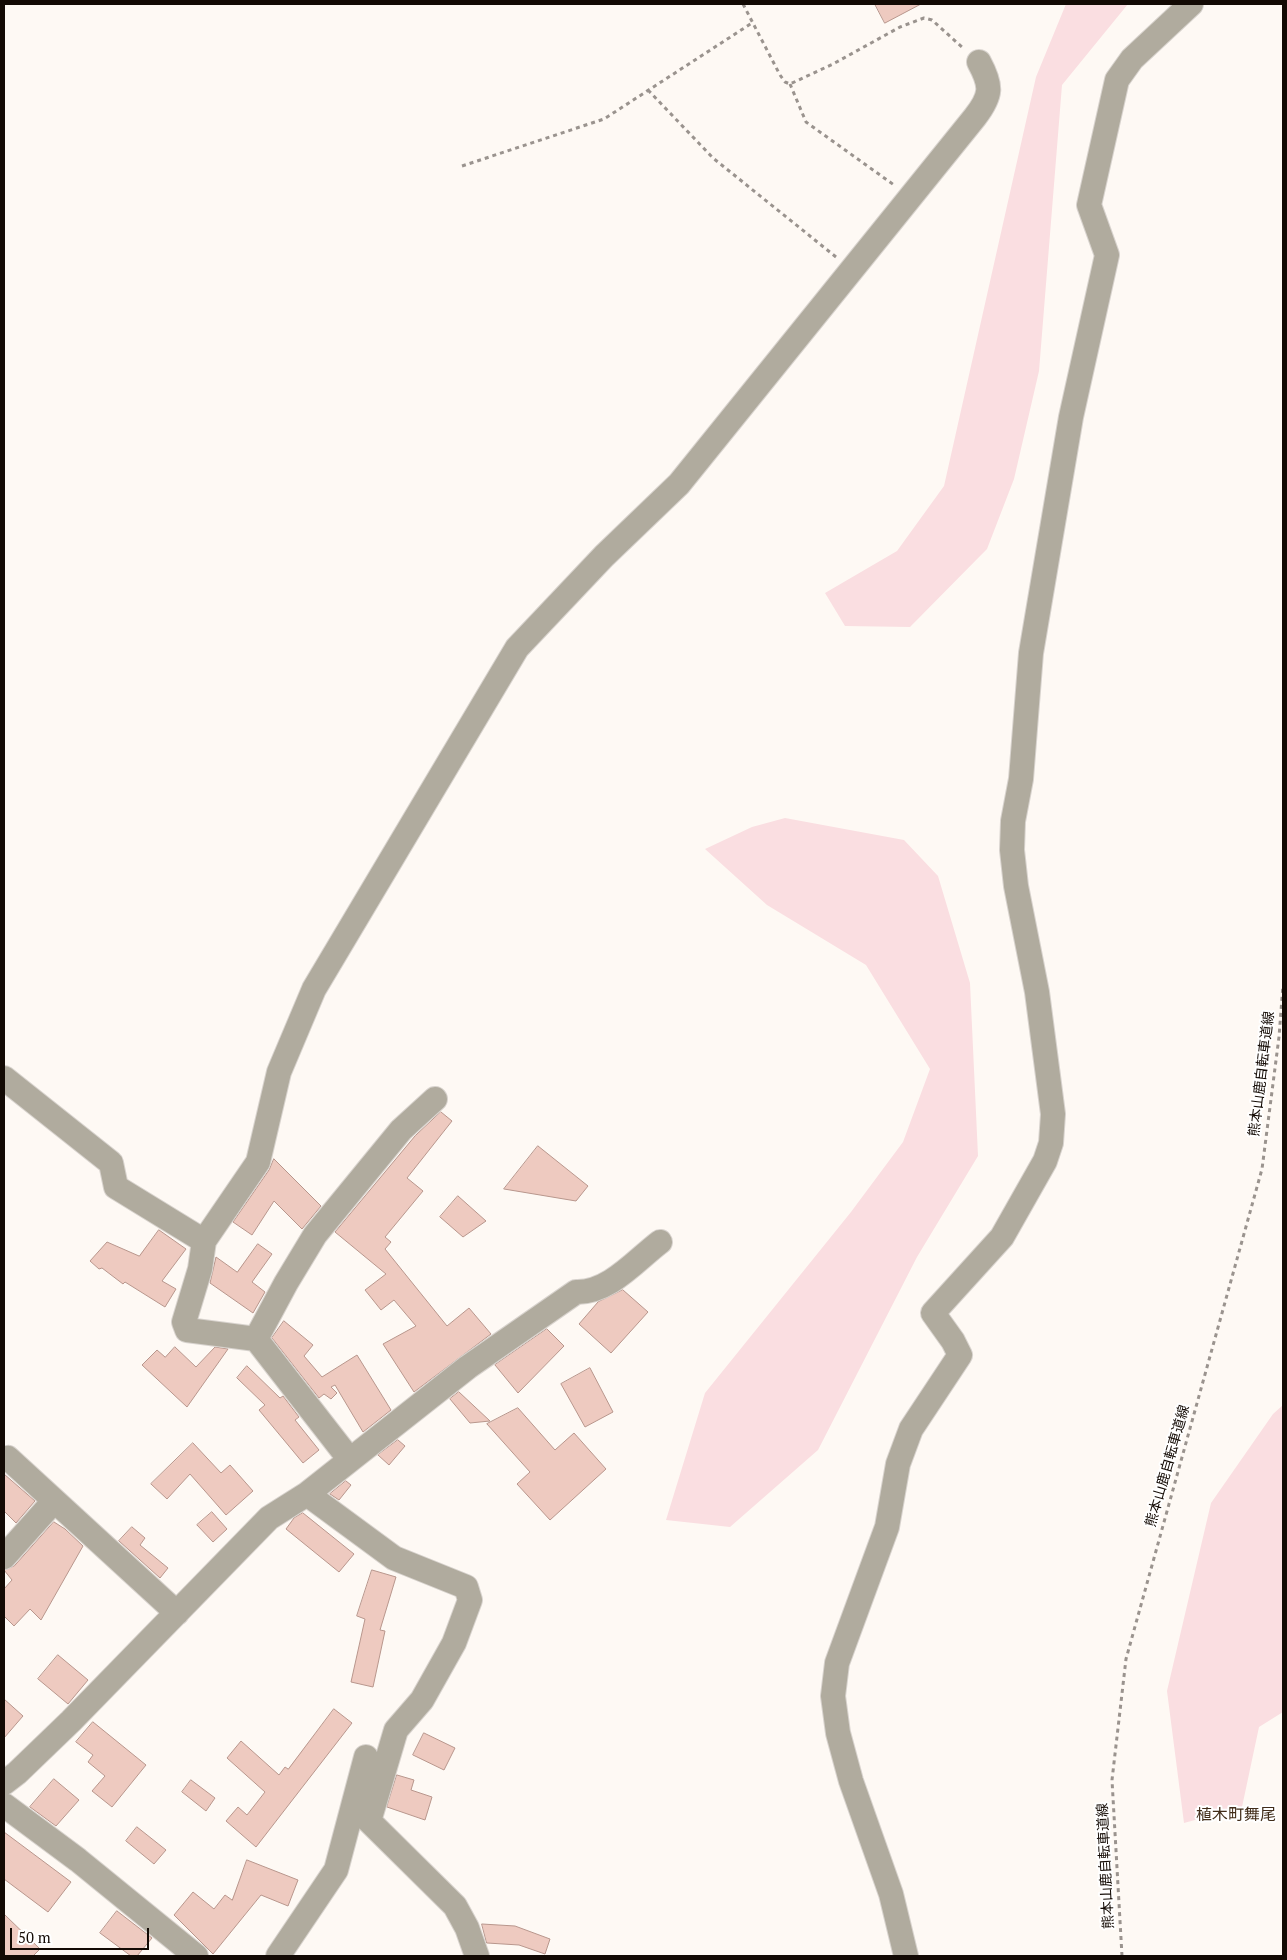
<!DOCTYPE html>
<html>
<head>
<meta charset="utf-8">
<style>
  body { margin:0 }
  #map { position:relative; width:1287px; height:1960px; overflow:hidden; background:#fef9f4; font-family:"PT Serif",serif }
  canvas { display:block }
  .frame { position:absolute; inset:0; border:5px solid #130a04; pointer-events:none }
  .scale { position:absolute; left:10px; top:1928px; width:139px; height:22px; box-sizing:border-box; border:2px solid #130a04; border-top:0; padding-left:6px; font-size:15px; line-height:18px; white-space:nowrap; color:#130a04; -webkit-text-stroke:4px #fff; paint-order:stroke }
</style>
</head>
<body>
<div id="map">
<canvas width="1287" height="1960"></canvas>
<div class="frame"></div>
<div class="scale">50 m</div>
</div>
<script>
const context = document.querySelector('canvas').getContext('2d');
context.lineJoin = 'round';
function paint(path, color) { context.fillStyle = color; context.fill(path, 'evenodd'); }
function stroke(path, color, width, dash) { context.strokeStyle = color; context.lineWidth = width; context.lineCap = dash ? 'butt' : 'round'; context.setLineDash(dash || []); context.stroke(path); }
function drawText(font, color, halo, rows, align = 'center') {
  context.font = font + ' "PT Serif","Noto Sans JP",serif'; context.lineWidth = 4; context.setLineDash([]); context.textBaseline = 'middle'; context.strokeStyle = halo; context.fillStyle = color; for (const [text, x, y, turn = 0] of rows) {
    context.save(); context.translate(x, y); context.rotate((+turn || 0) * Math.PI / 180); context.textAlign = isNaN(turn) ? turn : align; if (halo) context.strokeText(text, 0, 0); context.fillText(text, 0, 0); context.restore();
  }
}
const green = new Path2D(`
  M1066,4h62l-66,81 -23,286 -25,108 -27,70 -77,78 -65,-1 -20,-33 72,-42 47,-65 92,-409z
  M785,818l119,22 34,36 32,107 8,173 -61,101 -99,193 -88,77 -64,-7 39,-127 146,-181 52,-70 27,-73 -64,-104 -99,-60 -62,-56 47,-22z
  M1283,1405v307l-24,15 -17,80 -58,16 -17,-132 44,-188 62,-89z`);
const building = new Path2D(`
  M875,4h46l-36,19z
  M441,1112l11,9 -45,57 16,13 -38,46 6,5 -6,7 62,77 22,-18 22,26 -77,58 -31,-48 33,-18 -22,-26 -13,10 -16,-20 21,-16 -51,-42 80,-96z
  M538,1146l50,40 -12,15 -72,-12z
  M274,1159l47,47 -19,23 -28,-28 -22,34 -19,-13 36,-52z
  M458,1196l28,25 -23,16 -23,-20z
  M159,1230l27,19 -24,32 14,8 -11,18 -40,-25 -2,2 -21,-16 -3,1 -9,-8 17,-19 32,14z
  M258,1244l14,10 -20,28 13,10 -12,21 -43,-30 6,-26 21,15z
  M623,1290l25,22 -37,41 -32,-29 19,-22z
  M284,1321l29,24 -9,11 18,21 35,-22 34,55 -28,22 -28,-47 -4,2 6,6 -6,6 -7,-5 -5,4 -47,-60z
  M547,1329l17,17 -46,47 -23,-28z
  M175,1347l21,20 19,-20 13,2 -41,58 -45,-42 15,-15 8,7z
  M247,1366l33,32 3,-2 16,21 -4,3 24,30 -16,13 -44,-53 6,-5 -28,-27z
  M590,1368l23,44 -28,15 -24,-43z
  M459,1392l31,29 -20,2 -20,-24z
  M518,1408l37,42 19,-17 32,36 -56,51 -33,-36 13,-12 -43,-48z
  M398,1440l7,6 -16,19 -11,-10z
  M193,1443l28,30 9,-8 23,26 -27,24 -36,-41 -23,25 -16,-15z
  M4,1474l31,27 -19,22 -12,-12z
  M346,1481l5,4 -12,15 -9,-6z
  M212,1512l15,17 -14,13 -16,-17z
  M303,1513l51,41 -15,18 -53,-43 8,-11z
  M54,1522l11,7 18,17 -42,74 -11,-11 -16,17 -10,-10v-27l8,-9 -8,-10 10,-4z
  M132,1527l13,11 -5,7 28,23 -8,10 -41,-37z
  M372,1570l24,7 -16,53 5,1 -12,56 -22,-5 14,-63 -8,-3z
  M58,1655l30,25 -20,24 -30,-25z
  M4,1699l19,17 -19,22z
  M334,1709l18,14 -96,124 -30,-26 12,-14 9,8 18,-23 -38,-34 14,-17 38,34 6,-8 3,2z
  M93,1722l53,43 -34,42 -20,-16 13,-15 -17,-14 5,-7 -17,-13z
  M424,1733l31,15 -11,22 -31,-15z
  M397,1775l17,5 -3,10 21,7 -7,23 -38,-13z
  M54,1779l25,21 -23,26 -26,-19z
  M191,1780l24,18 -9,13 -24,-19z
  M137,1827l29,23 -12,14 -28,-23z
  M4,1832l67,50 -23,30 -44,-33z
  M247,1860l51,20 -10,26 -27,-11 -48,59 -39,-39 19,-23 21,17 11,-14 7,5z
  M117,1911l35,27 -15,18h-6l-31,-23z
  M4,1914l36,35 -7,7h-29z
  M482,1924l33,2 35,13 -5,15 -26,-9 -32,-2z`);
const path = new Path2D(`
  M743,4l37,71 5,7 5,2 43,-20 67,-37 24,-9 8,2 31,28
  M790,84l16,38 88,63
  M648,90l65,68 123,99
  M462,166l142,-47 148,-96
  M1122,1956l-10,-176 14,-121 136,-490 17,-132 4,-52`);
const minor = new Path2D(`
  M4,1078l107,85 5,24 88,54
  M256,1339l30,-56 29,-48 86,-105 34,-31
  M4,1460l4,-2 169,155
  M350,1460l118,-93 108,-75c33,1 59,-31 84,-50
  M307,1494l87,64 72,29 4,13 -16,43 -32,57 -26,30 -27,91 86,85 12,22 10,28
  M4,1557l50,-56
  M4,1783l13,-10 54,-52 198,-203 38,-24 43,-34 -94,-121 -69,-9 -3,-8 16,-53 4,-28 54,-79 21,-90 35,-83 203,-341 87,-92 75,-72 296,-367c17,-22 17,-31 4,-55
  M4,1805l74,55 118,96
  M278,1956l58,-86 30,-113
  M906,1956l-15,-62 -40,-113 -13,-48 -5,-37 4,-33 50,-136 11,-63 13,-35 49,-74 -7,-14 -20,-28 69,-76 43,-76 6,-18 2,-29 -16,-122 -21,-106 -4,-36 1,-29 8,-42 10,-126 40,-236 36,-162 -18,-50 28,-125 15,-21 59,-55`);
const streetNames = [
  ["熊本山鹿自転車道線",1262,1074,-83],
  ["熊本山鹿自転車道線",1168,1466,-74],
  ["熊本山鹿自転車道線",1106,1866,-93]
];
const quarterNames = [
  ["植木町舞尾",1236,1815]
];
paint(green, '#fadee1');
paint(building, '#eecac0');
stroke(building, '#b8968c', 1);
stroke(minor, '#d8d3ce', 26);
stroke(path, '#9a938e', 3, [4, 4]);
stroke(minor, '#b0ab9e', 24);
drawText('14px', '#130a04', '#fff', streetNames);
drawText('16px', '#412c19', '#fff', quarterNames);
</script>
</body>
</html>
